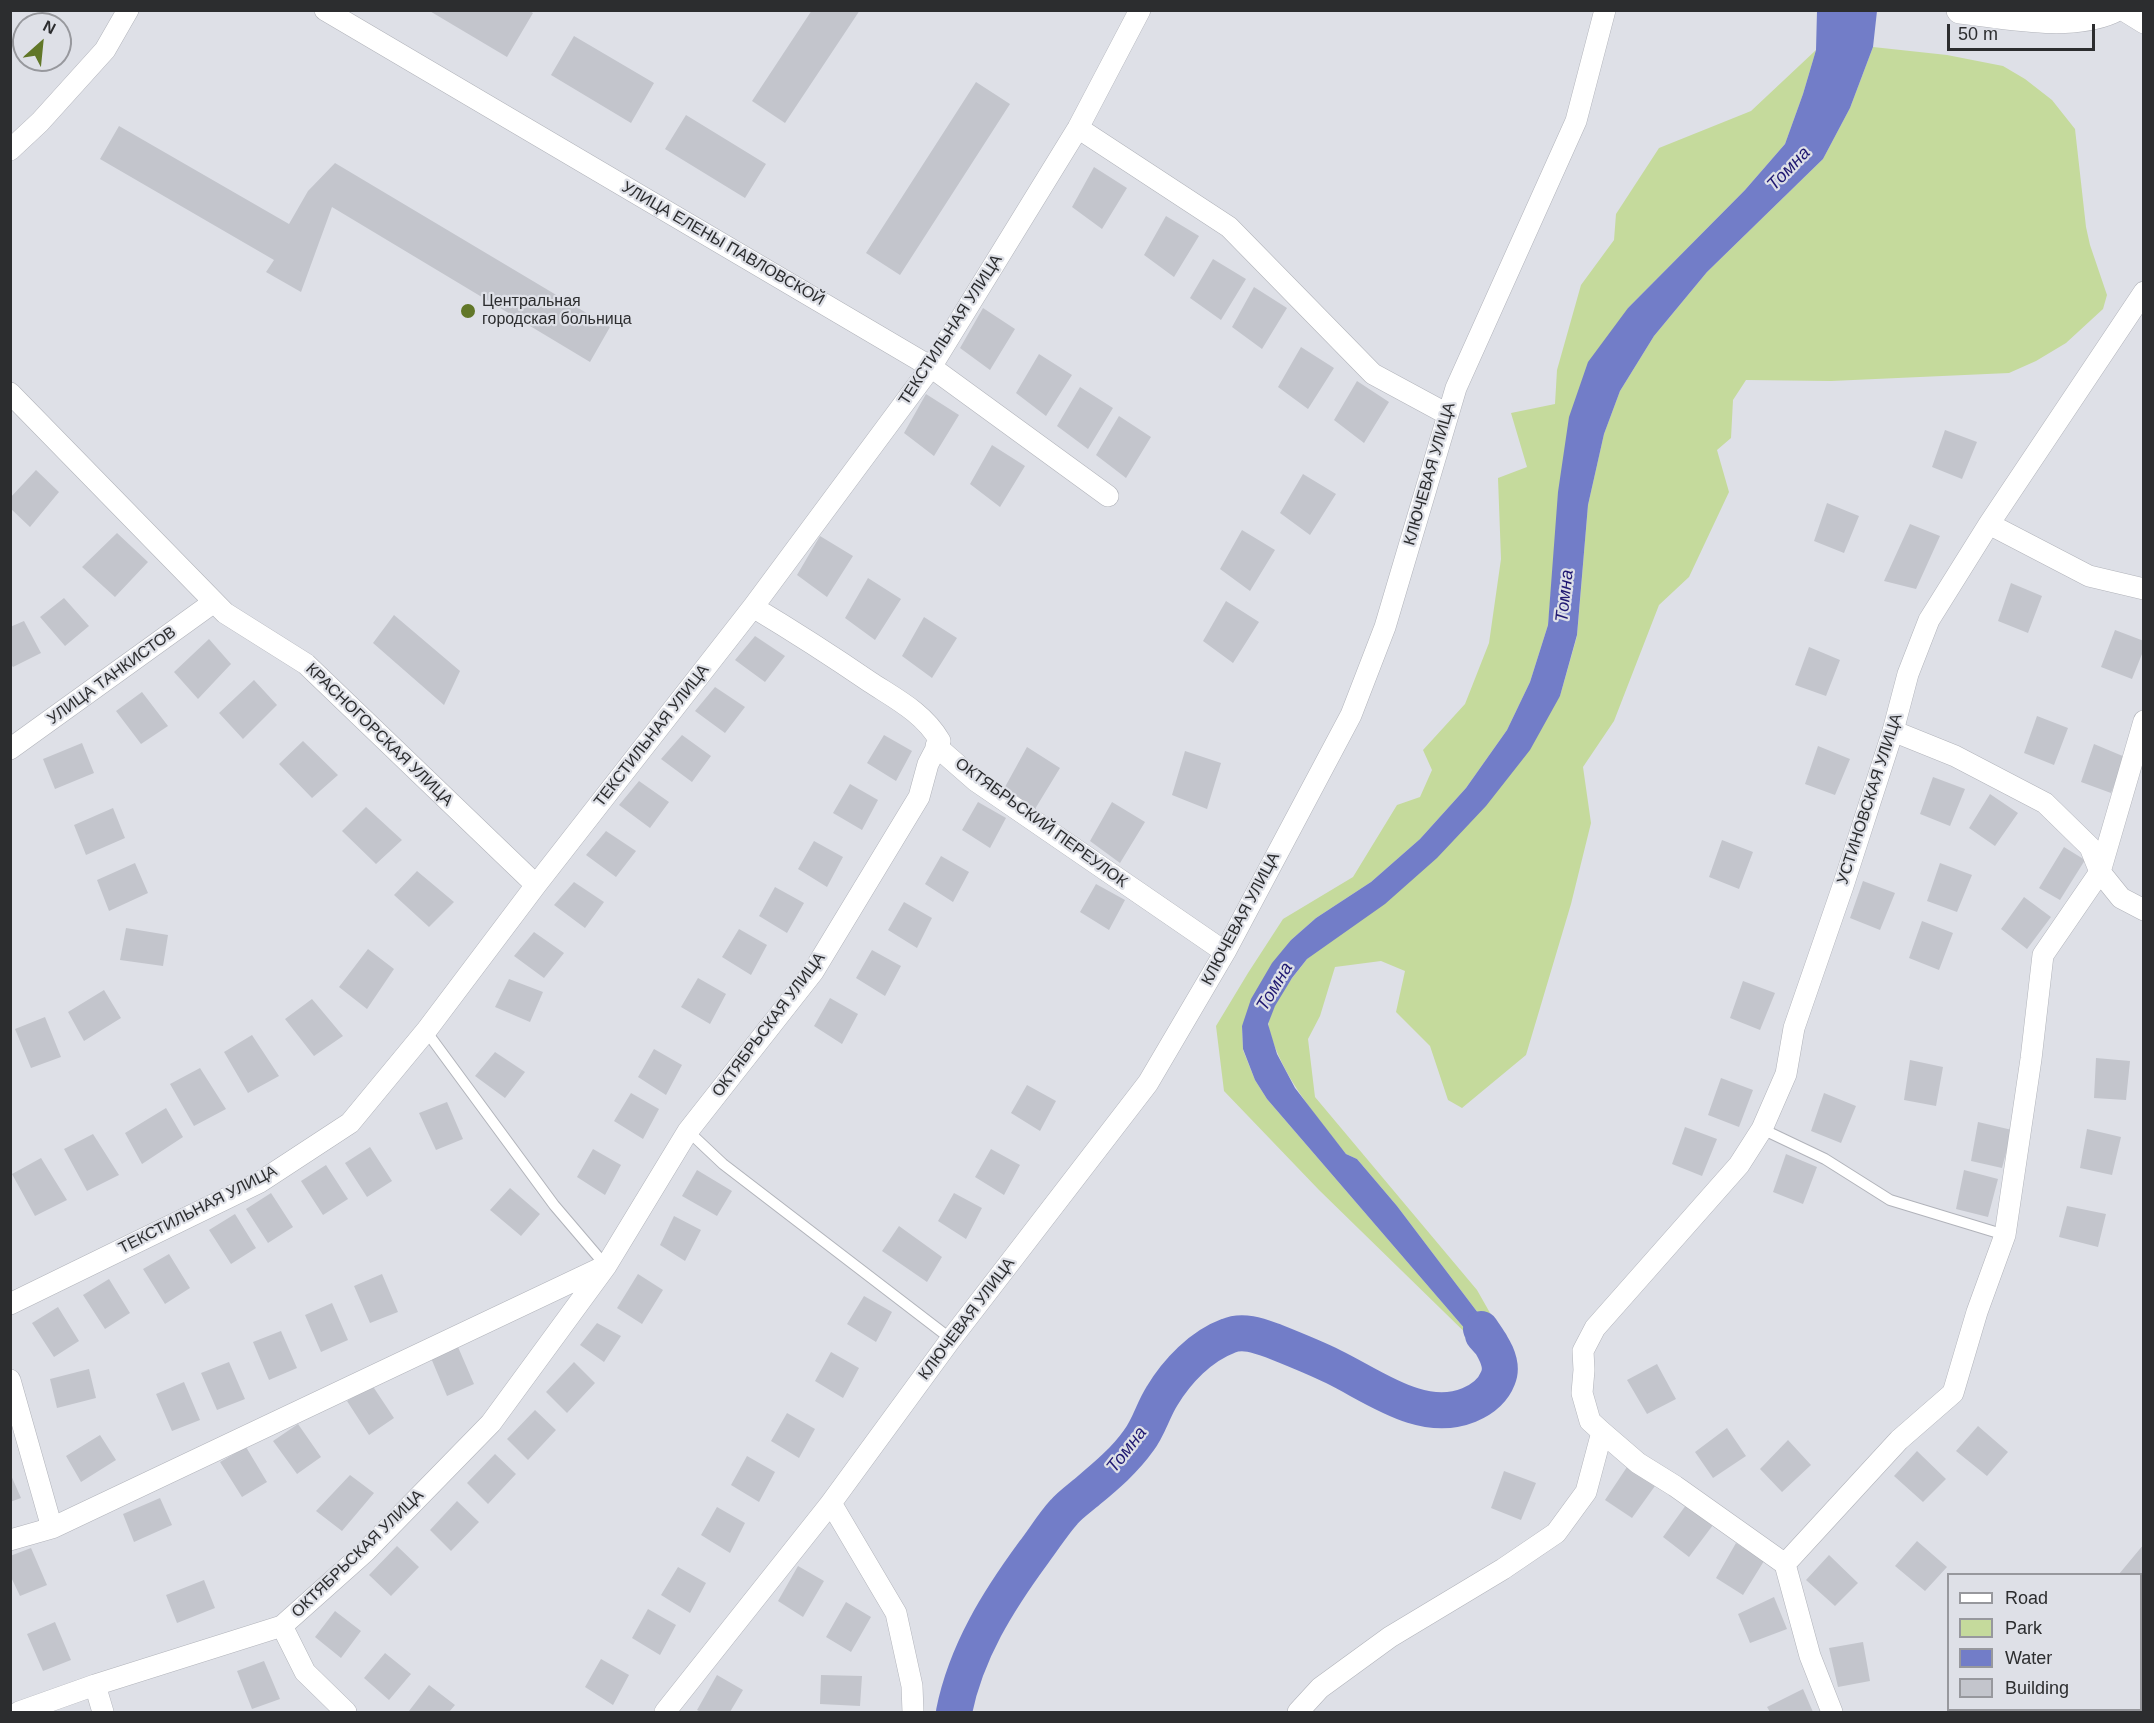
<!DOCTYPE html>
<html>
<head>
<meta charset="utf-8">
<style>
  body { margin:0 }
  #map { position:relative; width:2154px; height:1723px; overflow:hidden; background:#dee0e7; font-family:Helvetica,sans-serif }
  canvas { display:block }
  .frame { position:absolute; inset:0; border:12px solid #2c2d2f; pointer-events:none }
  .legend { position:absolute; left:1947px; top:1573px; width:195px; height:138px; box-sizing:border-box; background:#dee0e7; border:2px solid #97989d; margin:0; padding:8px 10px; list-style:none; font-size:18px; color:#2c2d2f }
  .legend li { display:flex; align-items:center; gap:12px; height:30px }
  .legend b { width:30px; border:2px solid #97989d }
  .north { position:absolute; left:12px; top:12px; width:60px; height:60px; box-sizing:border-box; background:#dee0e7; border:2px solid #97989d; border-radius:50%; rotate:27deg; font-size:16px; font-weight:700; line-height:24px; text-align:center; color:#2c2d2f }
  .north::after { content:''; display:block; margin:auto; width:21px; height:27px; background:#617728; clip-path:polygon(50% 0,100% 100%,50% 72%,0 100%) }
  .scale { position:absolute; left:1947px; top:24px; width:148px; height:27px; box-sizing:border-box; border:3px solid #2c2d2f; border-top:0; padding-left:8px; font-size:18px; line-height:21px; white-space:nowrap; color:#2c2d2f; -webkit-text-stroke:4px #dee0e7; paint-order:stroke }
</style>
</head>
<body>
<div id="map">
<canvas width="2154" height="1723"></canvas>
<div class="frame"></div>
<ul class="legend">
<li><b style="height:8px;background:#fff"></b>Road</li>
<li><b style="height:16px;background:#c5da9c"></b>Park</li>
<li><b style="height:16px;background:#727dc8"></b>Water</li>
<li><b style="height:16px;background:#c3c5cc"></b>Building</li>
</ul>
<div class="north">N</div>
<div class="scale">50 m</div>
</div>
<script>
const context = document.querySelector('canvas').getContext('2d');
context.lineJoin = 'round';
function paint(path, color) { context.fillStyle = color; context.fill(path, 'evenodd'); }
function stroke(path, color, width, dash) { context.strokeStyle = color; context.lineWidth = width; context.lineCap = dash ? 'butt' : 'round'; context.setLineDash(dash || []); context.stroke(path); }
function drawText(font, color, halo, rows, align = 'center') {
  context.font = font + ' Helvetica,sans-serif'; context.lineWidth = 4.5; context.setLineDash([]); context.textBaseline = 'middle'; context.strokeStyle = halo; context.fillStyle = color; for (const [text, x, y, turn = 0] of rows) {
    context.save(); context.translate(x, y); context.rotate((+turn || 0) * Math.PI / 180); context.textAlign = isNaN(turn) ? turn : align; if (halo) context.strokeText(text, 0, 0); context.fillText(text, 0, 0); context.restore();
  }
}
const green = new Path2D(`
  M1873,47l74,8 56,11 22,13 27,21 23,29 11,98 4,18 17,50 -4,14 -37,34 -30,18 -27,12 -178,8 -85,-1 -13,20 -2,38 -14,12 12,42 -40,85 -30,28 -45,116 -31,46 8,56 -20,81 -45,151 -64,53 -14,-8 -18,-54 -34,-34 9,-41 -24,-10 -46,6 -15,49 -12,23 7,58 162,193 25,44 -5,4 -100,-132 -40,-47 -11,-5c-28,-36 -59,-71 -74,-115 -1,-6 -5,-12 -3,-18 6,-23 24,-44 38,-62l253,-263 17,-60 11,-131 16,-71 16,-43 34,-55 53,-64 116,-113 27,-51z
  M1816,50l-13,44 -18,50 -40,46 -117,118 -76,273 -4,44 -18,57 -23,48 -41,58 -46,51 -49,43 -55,36 -25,22 -49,86 1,24 12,30 12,19 217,252 -165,-161 -95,-99 -8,-65 32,-53 35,-54 70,-42 44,-72 23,-8 12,-27 -9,-20 42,-46 24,-61 12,-84 -3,-81 29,-11 -16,-54 44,-9 2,-34 24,-85 33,-45 2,-26 43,-66 92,-37z`);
const water = new Path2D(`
  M1817,11h60l-4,36 -23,61 -27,51 -116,113 -53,64 -34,55 -16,43 -16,71 -11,130 -17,61 -30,54 -44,56 -49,52 -52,46 -78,55 -15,19 -17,28 -7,18 9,30 18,34 51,66 11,5 40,47 100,132 -13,13 -217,-252 -12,-19 -12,-31 -1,-23 9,-27 21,-36 19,-23 25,-22 55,-36 49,-43 46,-51 41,-58 23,-48 18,-57 10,-133 11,-75 19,-55 40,-54 117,-118 40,-46 18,-50 13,-44z`);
const river = new Path2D(`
  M954,1712c12,-60 44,-111 80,-160 10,-13 19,-28 30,-40 7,-8 16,-14 24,-21 18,-15 37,-31 51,-51 10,-13 14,-30 23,-44 15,-25 39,-50 66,-60 16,-7 34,1 48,6 20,8 40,16 58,25 41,20 88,57 135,38 12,-5 24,-14 29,-27 7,-16 -8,-36 -17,-49l10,15 -8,-9`);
const building = new Path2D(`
  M428,10h100l5,3 -26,44z
  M812,10h48l-75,113 -33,-22z
  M574,36l80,47 -23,40 -80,-48z
  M976,82l34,22 -110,171 -34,-22z
  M686,115l80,49 -21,34 -80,-49z
  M119,126l170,98 19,-33 27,-28 275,164 -20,35 -258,-155 -31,85 -35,-20 8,-12 -174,-101z
  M1094,167l33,21 -25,41 -30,-22z
  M1166,216l33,20 -25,41 -30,-22z
  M1213,259l33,20 -25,41 -31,-22z
  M1254,287l33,21 -25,41 -30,-22z
  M983,308l32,21 -25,41 -30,-22z
  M1301,347l33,21 -26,41 -30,-22z
  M1039,354l33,21 -26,41 -30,-23z
  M1357,381l32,21 -25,41 -30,-23z
  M1080,387l33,21 -25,41 -31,-23z
  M926,394l33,21 -25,41 -30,-23z
  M1119,416l32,21 -25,41 -30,-23z
  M1945,430l32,12 -15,37 -30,-12z
  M992,445l33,21 -25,41 -30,-23z
  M36,470l23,22 -29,35 -20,-19v-10z
  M1303,474l33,20 -26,41 -30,-22z
  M1827,503l32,13 -15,37 -30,-12z
  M1910,524l30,12 -24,53 -32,-8z
  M1242,530l33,20 -25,41 -30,-22z
  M117,533l31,29 -33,35 -33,-30z
  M820,536l33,20 -26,41 -30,-22z
  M868,578l33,21 -26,41 -30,-22z
  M2011,583l31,13 -14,37 -30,-12z
  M64,598l25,28 -24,20 -25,-29z
  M1226,601l33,21 -26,41 -30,-22z
  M394,615l66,56 -16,34 -71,-62z
  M924,617l33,21 -25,40 -30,-22z
  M24,621l17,32 -28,14 -3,-4v-36z
  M2115,630l29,11v8l-12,30 -31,-12z
  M755,636l30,20 -20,26 -30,-22z
  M209,639l22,25 -33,35 -24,-27z
  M1809,647l31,13 -14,36 -31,-11z
  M254,680l23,25 -34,34 -24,-26z
  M715,687l30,20 -20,26 -30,-22z
  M142,692l26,34 -27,18 -25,-33z
  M2037,716l31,12 -14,37 -30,-12z
  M682,735l29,21 -19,26 -31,-23z
  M884,735l28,16 -16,30 -29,-18z
  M303,741l35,34 -26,23 -33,-34z
  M82,743l12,30 -39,16 -12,-30z
  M2094,744l31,13 -14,36 -30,-11z
  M1818,746l32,13 -15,36 -30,-11z
  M1027,747l33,21 -25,41 -30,-22z
  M1185,751l36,12 -14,46 -35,-14z
  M1933,777l32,12 -15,37 -30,-12z
  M639,781l30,21 -19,26 -31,-23z
  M850,784l28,16 -16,30 -29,-17z
  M1990,794l28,19 -23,33 -26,-18z
  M978,802l28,16 -16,30 -28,-18z
  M1112,802l33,20 -25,41 -30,-22z
  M366,807l36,33 -26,24 -34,-33z
  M113,808l12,30 -39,17 -12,-30z
  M606,831l30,20 -20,26 -30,-22z
  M1722,840l31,12 -14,37 -30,-12z
  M814,841l29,16 -16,30 -29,-18z
  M2064,847l21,13 -25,40 -21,-12z
  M941,856l28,16 -16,30 -28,-18z
  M135,863l13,30 -39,18 -12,-31z
  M1940,863l32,12 -15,37 -30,-11z
  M417,871l37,31 -25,25 -35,-32z
  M1863,881l32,12 -15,37 -30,-12z
  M574,882l30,20 -19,26 -31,-23z
  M1096,884l29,16 -16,30 -29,-18z
  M775,887l29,16 -17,30 -28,-17z
  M2024,897l27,20 -24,32 -26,-20z
  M904,902l28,16 -15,30 -29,-18z
  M1922,921l31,12 -14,37 -30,-12z
  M126,928l42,7 -5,31 -43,-6z
  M739,929l28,16 -16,30 -29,-18z
  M534,932l30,21 -20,25 -30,-22z
  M368,949l26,20 -27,40 -28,-22z
  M872,950l29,16 -16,30 -29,-18z
  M698,978l28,16 -16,30 -29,-17z
  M509,979l34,13 -13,30 -35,-15z
  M1743,981l32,12 -15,37 -30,-12z
  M104,990l17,28 -37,23 -16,-29z
  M830,998l28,16 -16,30 -28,-18z
  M312,999l31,37 -29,20 -29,-37z
  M45,1017l16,40 -30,11 -16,-39z
  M252,1035l27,41 -31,17 -24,-41z
  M654,1049l28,16 -16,30 -28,-18z
  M495,1052l30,20 -20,26 -30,-22z
  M2096,1058l34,3 -4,39 -32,-2z
  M1910,1060l33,7 -7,39 -32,-6z
  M200,1068l26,41 -32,17 -24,-42z
  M1721,1078l32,12 -14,37 -31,-12z
  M1027,1085l29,16 -16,30 -29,-18z
  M631,1093l28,16 -16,30 -29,-18z
  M1824,1093l32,13 -15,37 -30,-12z
  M447,1102l16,37 -27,11 -17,-37z
  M166,1108l17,29 -41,27 -17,-31z
  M1978,1122l34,8 -10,38 -31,-7z
  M1685,1127l32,12 -15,37 -30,-12z
  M2087,1129l34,8 -9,38 -32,-7z
  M93,1134l26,41 -32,16 -23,-42z
  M370,1147l22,34 -25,16 -22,-34z
  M593,1149l28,16 -16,30 -28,-18z
  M991,1149l29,16 -16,30 -29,-18z
  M1786,1154l31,13 -14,37 -30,-12z
  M41,1158l26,42 -32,16 -23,-42z
  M326,1165l22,34 -25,16 -22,-34z
  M697,1170l35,21 -15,25 -35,-20z
  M1964,1170l34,9 -10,38 -32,-8z
  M510,1188l30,26 -19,22 -31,-26z
  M271,1193l22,34 -25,16 -22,-34z
  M954,1193l28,15 -16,31 -28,-18z
  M2067,1206l39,8 -8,33 -39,-10z
  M235,1214l21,34 -25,16 -22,-34z
  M674,1216l27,14 -16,31 -25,-16z
  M899,1226l43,31 -15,25 -45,-31z
  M169,1254l21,34 -25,16 -22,-35z
  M382,1274l16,38 -28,11 -16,-37z
  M638,1274l25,16 -21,34 -25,-16z
  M109,1279l21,34 -25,16 -22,-34z
  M864,1296l28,16 -16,30 -29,-18z
  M332,1303l16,37 -27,12 -16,-37z
  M58,1307l21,34 -25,16 -22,-34z
  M597,1323l24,13 -17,26 -24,-17z
  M281,1331l16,37 -28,12 -16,-38z
  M458,1347l16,37 -27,12 -16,-38z
  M831,1352l28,16 -16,30 -28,-17z
  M229,1362l16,37 -28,11 -16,-37z
  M574,1362l21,21 -28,30 -21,-21z
  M1657,1364l19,35 -29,15 -20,-34z
  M89,1369l7,29 -39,10 -7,-29z
  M184,1382l16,38 -28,11 -16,-37z
  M372,1385l22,33 -25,17 -22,-34z
  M535,1410l21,20 -28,30 -21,-21z
  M787,1413l28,16 -16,29 -28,-17z
  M298,1424l23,33 -24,17 -24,-33z
  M1978,1426l30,26 -21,24 -31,-25z
  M1727,1428l19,28 -33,22 -18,-26z
  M100,1435l16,25 -35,22 -15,-26z
  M1788,1440l23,25 -29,27 -22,-23z
  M246,1447l21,35 -25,15 -22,-35z
  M1917,1451l29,28 -23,23 -29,-26z
  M495,1454l21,20 -28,30 -21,-21z
  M747,1456l28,16 -16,30 -28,-17z
  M1627,1467l28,19 -23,32 -27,-18z
  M1504,1471l32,12 -15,37 -30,-12z
  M10,1473l11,25 -11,4z
  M350,1475l24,18 -32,38 -26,-20z
  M160,1498l12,27 -38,17 -11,-28z
  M457,1501l22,21 -28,29 -21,-21z
  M1686,1505l27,20 -24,32 -26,-20z
  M717,1507l28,16 -15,30 -29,-18z
  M1917,1541l30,26 -22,24 -30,-25z
  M1736,1543l28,18 -21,34 -27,-17z
  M2144,1544v52l-4,4v-26h-21z
  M397,1546l22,21 -28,29 -22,-21z
  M31,1548l16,37 -27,11 -10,-21v-19z
  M1829,1555l29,28 -23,23 -29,-26z
  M798,1566l26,15 -21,36 -25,-16z
  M678,1567l28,16 -16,30 -29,-18z
  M204,1580l11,28 -38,15 -11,-28z
  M1774,1597l13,32 -37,14 -12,-29z
  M846,1602l25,15 -20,35 -25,-15z
  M648,1609l28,16 -16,30 -28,-17z
  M335,1611l26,20 -20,27 -26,-21z
  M55,1622l16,38 -28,11 -16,-37z
  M1863,1642l7,39 -32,6 -9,-39z
  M385,1653l26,21 -22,26 -25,-22z
  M601,1659l28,16 -16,30 -28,-18z
  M264,1661l16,38 -28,10 -15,-38z
  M717,1675l26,15 -13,22h-29l-4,-2z
  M821,1675l41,1 -2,30 -40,-2z
  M429,1685l26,20 -6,7h-38l-2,-1z
  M1803,1689l10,23h-43l-3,-5z`);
const service = new Path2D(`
  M426,1031l128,174 52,61
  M1762,1129l63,30 65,41 115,35
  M688,1131l35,33 228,175`);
const minor = new Path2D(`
  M325,10l606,357 177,129
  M2123,10l21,13
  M1078,128l151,99 144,147 74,40
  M10,150l30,-28 65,-72 23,-40
  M10,393l215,220 81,51 230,221
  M1989,524l100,52 55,13
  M1893,731l62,25 90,47 45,44 10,25 21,26 23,12
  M936,746l40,35 249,171
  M10,749l204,-147
  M10,1304l250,-122 90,-59 76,-92 110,-146 217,-278 178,-240 147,-239 62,-118
  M10,1380l42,148
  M1602,1432l36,31 37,23 110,78 25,92 22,56
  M831,1503l65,110 16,73 1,26
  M10,1540l42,-12 551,-261
  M1785,1564l114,-124 54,-47 24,-81 28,-77 26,-176 12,-104 57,-83 44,-151
  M282,1626l23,46 41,40
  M95,1685l8,27
  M19,1712l76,-27 187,-59 83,-74 126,-129 115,-157 82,-135 125,-159 106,-175 9,-33 12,-23c-16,-28 -44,-42 -70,-59 -38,-26 -77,-51 -117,-75
  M665,1712l166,-209 120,-164 197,-256 77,-131 126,-237 34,-88 71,-239 120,-267 29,-111
  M1298,1712l22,-24 70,-51 113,-68 53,-36 30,-41 16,-60 -12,-11 -8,-28 2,-23 -1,-19 12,-23 144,-163 23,-36 24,-55 8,-46 49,-142 50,-155 15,-57 21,-54 60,-96 155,-232`);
const tertiary = new Path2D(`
  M1960,10c46,5 109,19 152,0`);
const markers = [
  [468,311,8,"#617728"]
];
const streetNames = [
  ["УЛИЦА ЕЛЕНЫ ПАВЛОВСКОЙ",723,244,30],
  ["ТЕКСТИЛЬНАЯ УЛИЦА",951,330,-57],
  ["КЛЮЧЕВАЯ УЛИЦА",1430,474,-74],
  ["УЛИЦА ТАНКИСТОВ",112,676,-36],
  ["КРАСНОГОРСКАЯ УЛИЦА",379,735,44],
  ["ТЕКСТИЛЬНАЯ УЛИЦА",652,736,-52],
  ["УСТИНОВСКАЯ УЛИЦА",1870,799,-72],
  ["ОКТЯБРЬСКИЙ ПЕРЕУЛОК",1041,823,36],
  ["КЛЮЧЕВАЯ УЛИЦА",1241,919,-62],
  ["ОКТЯБРЬСКАЯ УЛИЦА",769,1025,-53],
  ["ТЕКСТИЛЬНАЯ УЛИЦА",198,1210,-27],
  ["КЛЮЧЕВАЯ УЛИЦА",967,1319,-53],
  ["ОКТЯБРЬСКАЯ УЛИЦА",358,1554,-44]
];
const poiNames = [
  ["Центральная",482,302],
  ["городская больница",482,320]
];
const waterNames = [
  ["Томна",1789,169,-46],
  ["Томна",1565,596,-84],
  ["Томна",1275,987,-59],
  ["Томна",1127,1450,-52]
];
paint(green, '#c5da9c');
paint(water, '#727dc8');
stroke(river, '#727dc8', 36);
paint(building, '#c3c5cc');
stroke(service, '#b1b3ba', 12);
stroke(minor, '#b1b3ba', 22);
stroke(tertiary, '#b1b3ba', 28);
stroke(service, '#fff', 10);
stroke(minor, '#fff', 21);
stroke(tertiary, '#fff', 27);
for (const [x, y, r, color] of markers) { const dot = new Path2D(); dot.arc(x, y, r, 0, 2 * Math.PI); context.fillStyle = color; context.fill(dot); stroke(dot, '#dee0e7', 2); }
drawText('16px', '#2c2d2f', '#dee0e7', streetNames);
drawText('16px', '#2c2d2f', '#dee0e7', poiNames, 'left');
drawText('italic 18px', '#201972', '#dee0e7', waterNames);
</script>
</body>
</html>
